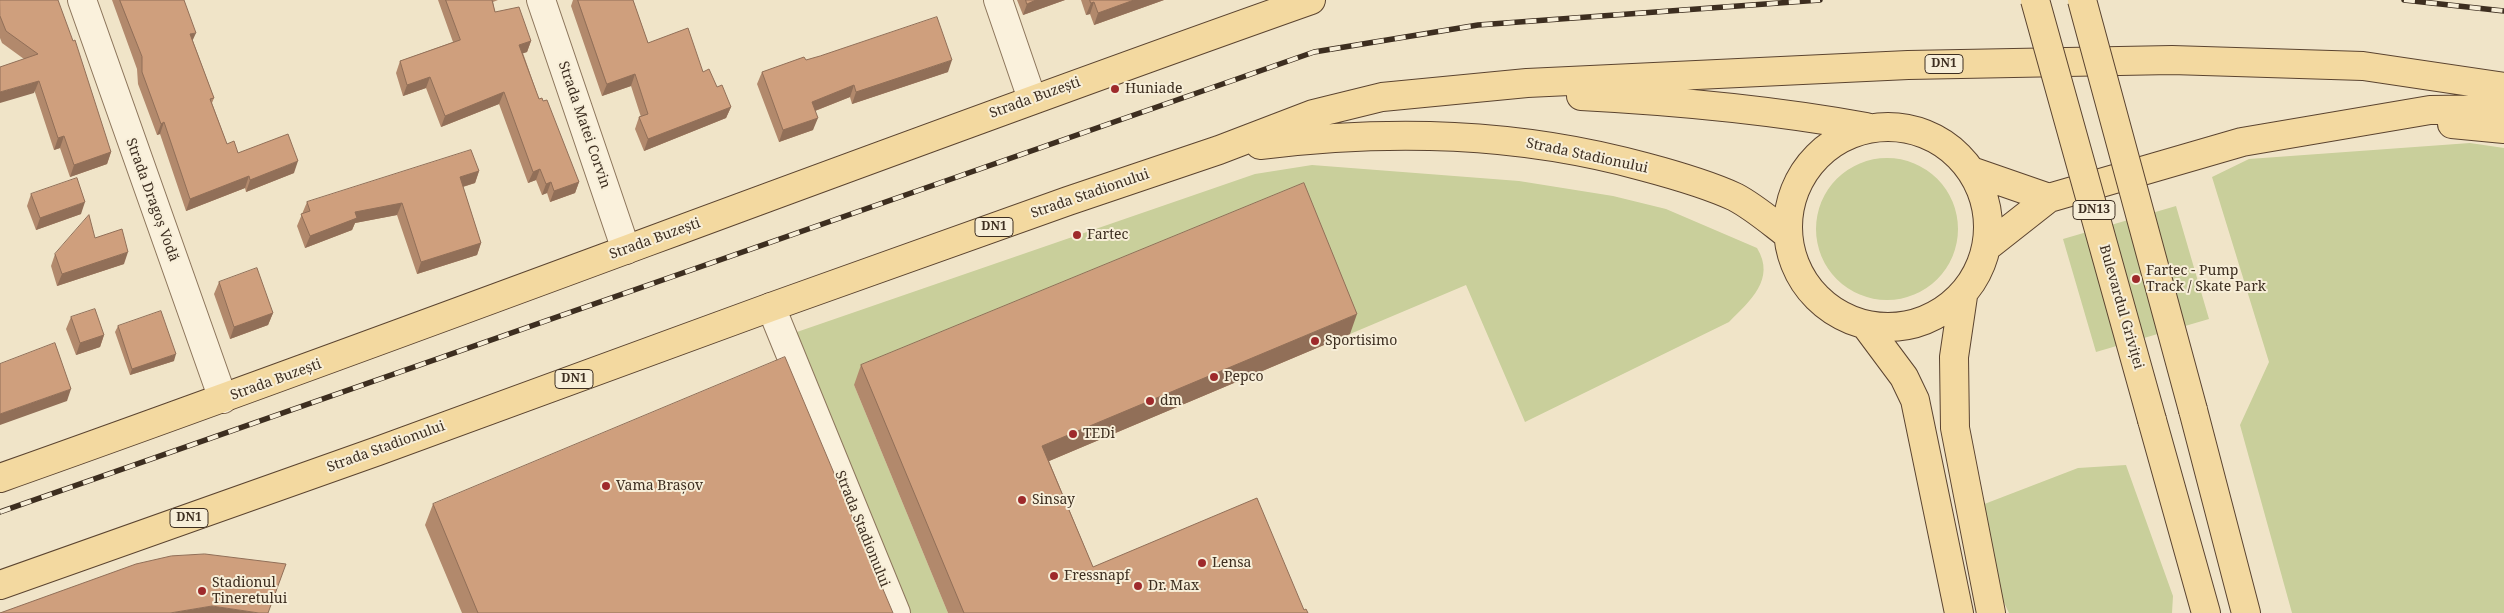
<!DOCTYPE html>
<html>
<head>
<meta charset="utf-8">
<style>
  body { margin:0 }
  canvas { display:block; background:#f0e4c8 }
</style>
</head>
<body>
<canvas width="2504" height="613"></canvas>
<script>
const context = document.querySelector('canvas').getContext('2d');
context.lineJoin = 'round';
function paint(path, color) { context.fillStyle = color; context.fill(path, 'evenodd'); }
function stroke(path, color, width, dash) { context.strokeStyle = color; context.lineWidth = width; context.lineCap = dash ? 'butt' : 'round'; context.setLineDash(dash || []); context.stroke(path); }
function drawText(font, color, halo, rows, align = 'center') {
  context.font = font + ' "Noto Serif",serif'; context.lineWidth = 4; context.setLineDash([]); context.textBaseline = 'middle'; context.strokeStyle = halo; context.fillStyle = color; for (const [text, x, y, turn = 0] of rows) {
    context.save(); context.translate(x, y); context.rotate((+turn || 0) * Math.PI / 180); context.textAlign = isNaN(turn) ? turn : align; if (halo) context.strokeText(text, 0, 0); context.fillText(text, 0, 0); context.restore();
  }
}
const green = new Path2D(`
  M2470,143l34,5v465h-212l-52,-188 29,-63 -57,-185 37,-18z
  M1816 229a71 71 0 1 1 142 0a71 71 0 1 1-142 0Z
  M1312,165l207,16 94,15 53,13 91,39c19,31 -7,53 -28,74l-204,100 -59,-137 -116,49 -496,51 94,228h-41l-113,-280 461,-159z
  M2176,206l33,113 -113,33 -33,-113z
  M2126,465l47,131 -1,17h-163l-48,-100 117,-45z`);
const minor = new Path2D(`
  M82,0l141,399
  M541,0l85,250
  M998,0l34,99
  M771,307l125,306`);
const major = new Path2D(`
  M1581,96c96,5 191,14 285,31
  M2452,124l52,5
  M1788 227a100 100 0 1 1 200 0a100 100 0 1 1-200 0Z
  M1260,145c131,-16 258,-13 385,22 30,8 62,17 90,30 19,10 35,24 52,37
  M1974,172l75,26
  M1988,246l61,-48 193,-56 188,-32 74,-1
  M1963,296l-9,61 1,71 36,185
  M1866,326l38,51 11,23 44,213
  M2193,410l53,203
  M2152,420l54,193
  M0,478c438,-155 872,-323 1311,-478
  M0,585l378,-134 393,-144 297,-106 151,-51 94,-36 69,-17 145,-14 381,-18 264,-5 191,6 141,21`);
const rail = new Path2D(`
  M2404,0l100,11
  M0,512l1314,-460 164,-27 342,-25`);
const majorBridge = new Path2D(`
  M2035,0l117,420
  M2082,0l111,410`);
const wall = new Path2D(`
  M0,0l111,152 -4,12 -37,13 -10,-29 -6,2 -30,-91 -22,-16 -2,-5z
  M112,0h72l9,41 21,57 -2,5 15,41 11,9 56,20 -48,19 -1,-4 -59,23 -26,-77 -3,1 -19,-51 -1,-15z
  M438,0h60l-5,2 2,10 36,29 -4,11 -4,1 16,46 40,83 -4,11 -25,9 -3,-9 -5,2 -6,-15 -8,3 -29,-79 -58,23 -15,-39 -23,8 -7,-23 4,-12 53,-19z
  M573,0h60l15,43 55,29 14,15 14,20 -5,11 -82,33 -9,-22 4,-12h2l-10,-31 -29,10 -31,-90z
  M1017,0h48l-42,15z
  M1081,0h83l-70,25 -4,-11 -4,1z
  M806,60l142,12 -96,32 -2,-7 -35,14 -2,19 -34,12 -22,-58 5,-12z
  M479,171l-4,12 -12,4 18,56 -4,12 -60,19 -20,-59 -42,8 -3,7 -47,18 -8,-22 10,-24z
  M31,194l50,20 -45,16 -9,-24z
  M95,238l29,26 -67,22 -6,-20 4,-12z
  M219,282l54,31 -5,12 -38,14 -16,-45z
  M71,317l33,18 -4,12 -24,8 -10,-26z
  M118,326l56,35 -44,14 -15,-43z
  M1350,334l-301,127 44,106 211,43 4,3h-360l-94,-228 7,-20z
  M433,504l460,109h-431l-37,-88z`);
const shadedWall = new Path2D(`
  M1036,0h29l-42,15 4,-11z
  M1134,0h30l-70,25 4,-12z
  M1094,2l-4,12 -4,1 5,-12z
  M196,33l-5,11 -1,-10z
  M531,41l-4,11 -12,4 4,-11z
  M952,60l-4,12 -96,32 4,-12z
  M635,74l-4,12 -29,10 5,-12z
  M430,77l-4,11 -23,8 4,-11z
  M39,81l-5,12 -34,10v-11z
  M854,85l-4,12 -43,17 5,-12z
  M504,92l-5,12 -58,23 4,-11z
  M731,107l-5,11 -82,33 4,-12z
  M818,118l-5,12 -34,12 4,-12z
  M164,122l-4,12 -3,1 4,-11z
  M64,136l-4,12 -6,2 4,-12z
  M111,152l-4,12 -37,13 4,-12z
  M298,161l-4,12 -48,19 4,-12z
  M540,169l-4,11 -8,3 5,-11z
  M479,171l-4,12 -20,6 5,-12z
  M249,176l-4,12 -59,23 4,-12z
  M551,182l-4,11 -5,2 4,-11z
  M579,182l-4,11 -25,9 4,-11z
  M85,202l-4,12 -45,16 4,-12z
  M402,203l-5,12 -42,8 -3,7 -47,18 5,-12 45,-24z
  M481,243l-4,12 -60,19 4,-12z
  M128,252l-4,12 -67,22 5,-12z
  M273,313l-5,12 -38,14 4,-12z
  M1357,314l-7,20 -315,133 7,-21z
  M104,335l-4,12 -24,8 4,-12z
  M176,354l-2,7 -44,14 2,-6z
  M71,389l-4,12 -67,24v-11z
  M212,606l47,7h-89z`);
const building = new Path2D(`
  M0,0h58l15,41 2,-1 36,112 -37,13 -10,-29 -6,2 -19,-57 -39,11v-25l38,-13 -32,-23 -6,-15z
  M120,0h64l12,33 -6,1 24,64 -4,1 17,45 7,-3 4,12 50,-19 10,27 -48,19 -1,-4 -59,23 -26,-77 -3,2 -19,-52v-15z
  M446,0h46l3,12 24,-5 12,34 -12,4 20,54 3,-1 1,3 4,-1 32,82 -25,9 -3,-9 -5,2 -6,-15 -7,3 -29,-80 -59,24 -15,-39 -23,8 -7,-24 60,-21z
  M578,0h55l15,43 40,-15 15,44 6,-3 8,18 5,-2 9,22 -83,32 -9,-22 9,-3 -13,-40 -28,10z
  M1026,0h10l-9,4z
  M1090,0h44l-36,13 -4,-11 -3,1z
  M937,17l15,43 -96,32 -2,-7 -42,17 6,16 -35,12 -21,-58 42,-15 2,3 14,-4z
  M471,150l8,21 -19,6 21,66 -60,19 -19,-59 -47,9 2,6 -47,18 -9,-22 9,-3 -3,-9z
  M77,178l8,24 -45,16 -9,-24z
  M1304,183l53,131 -315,132 51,121 164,-69 47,112 2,-1 2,4h-344l-103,-248z
  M89,215l6,23 27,-9 6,23 -66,22 -7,-20z
  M257,268l16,45 -39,14 -15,-45z
  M95,309l9,26 -24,8 -9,-26z
  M161,311l15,43 -44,15 -14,-43z
  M55,343l16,46 -71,25v-50z
  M785,357l108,256h-415l-45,-109z
  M205,554l81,10 -18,49h-9l-47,-7 -42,7h-170l136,-49 35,-8z`);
const markers = [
  [1115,89,5,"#9e2a2b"],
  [1077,235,5,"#9e2a2b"],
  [2136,279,5,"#9e2a2b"],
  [1315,341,5,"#9e2a2b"],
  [1214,377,5,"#9e2a2b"],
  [1150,401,5,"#9e2a2b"],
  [1073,434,5,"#9e2a2b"],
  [606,486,5,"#9e2a2b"],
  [1022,500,5,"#9e2a2b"],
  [1202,563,5,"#9e2a2b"],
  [1054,576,5,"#9e2a2b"],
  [1138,586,5,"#9e2a2b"],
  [202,591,5,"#9e2a2b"]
];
const shields = [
  [1944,64,38],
  [2094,210,42],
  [994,227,38],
  [574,379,38],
  [189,518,38]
];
const shieldNames = [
  ["DN1",1944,64],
  ["DN13",2094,210],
  ["DN1",994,227],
  ["DN1",574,379],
  ["DN1",189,518]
];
const poiNames = [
  ["Huniade",1125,89],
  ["Fartec",1087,235],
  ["Fartec - Pump",2146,271],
  ["Track / Skate Park",2146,287],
  ["Sportisimo",1325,341],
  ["Pepco",1224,377],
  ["dm",1160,401],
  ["TEDi",1083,434],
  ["Vama Brașov",616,486],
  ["Sinsay",1032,500],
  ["Lensa",1212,563],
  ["Fressnapf",1064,576],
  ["Stadionul",212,583],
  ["Tineretului",212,599],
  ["Dr. Max",1148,586]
];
const streetNames = [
  ["Strada Buzești",1035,98,-20],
  ["Strada Matei Corvin",584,125,71],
  ["Strada Stadionului",1587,156,12],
  ["Strada Stadionului",1090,194,-19],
  ["Strada Dragoș Vodă",152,200,70],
  ["Strada Buzești",655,239,-20],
  ["Bulevardul Griviței",2121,307,74],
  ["Strada Buzești",276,380,-20],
  ["Strada Stadionului",386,447,-20],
  ["Strada Stadionului",862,529,68]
];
paint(green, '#c9cf9b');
stroke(minor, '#8d765c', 30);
stroke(major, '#5b4430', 30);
stroke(minor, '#faf1dc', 28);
stroke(major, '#f3d9a0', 28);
stroke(rail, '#3d2e20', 5.5);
stroke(rail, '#f7eed8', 4, [11]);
stroke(majorBridge, '#5b4430', 30, []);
stroke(majorBridge, '#f3d9a0', 28);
paint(wall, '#b2896c');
paint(shadedWall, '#916f58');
paint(building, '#cf9f7d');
stroke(building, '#916f58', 1);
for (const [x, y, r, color] of markers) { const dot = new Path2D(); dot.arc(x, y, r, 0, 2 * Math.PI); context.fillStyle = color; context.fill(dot); stroke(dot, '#f7eed8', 2); }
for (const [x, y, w] of shields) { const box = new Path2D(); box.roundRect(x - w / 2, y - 9.5, w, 19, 4); context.fillStyle = '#f7eed8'; context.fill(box); stroke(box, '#3d2e20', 1); }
drawText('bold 12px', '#3d2e20', null, shieldNames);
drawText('14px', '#3d2e20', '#f7eed8', poiNames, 'left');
drawText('14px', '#3d2e20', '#f7eed8', streetNames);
</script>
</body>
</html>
